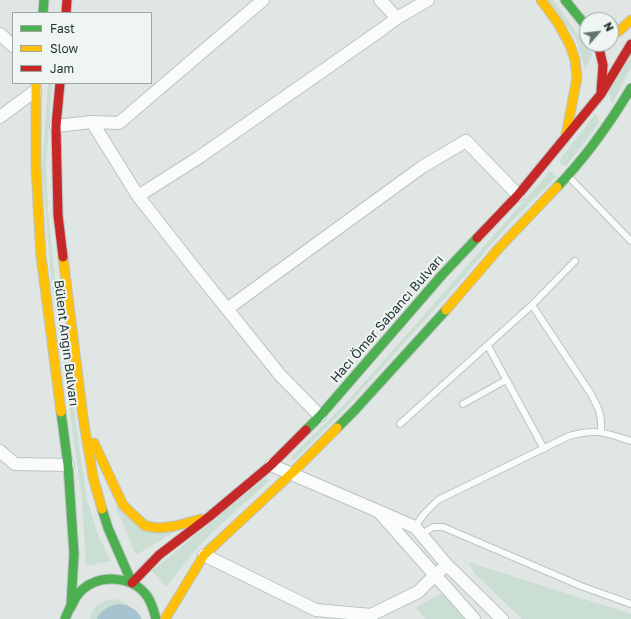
<!DOCTYPE html>
<html>
<head>
<meta charset="utf-8">
<style>
  body { margin:0 }
  #map { position:relative; width:631px; height:619px; overflow:hidden; background:#e0e6e4; font-family:"Golos Text",sans-serif }
  canvas { display:block }
  .legend { position:absolute; left:12px; top:12px; width:140px; height:72px; box-sizing:border-box; background:#eef5f3; border:1px solid #9ca8a6; margin:0; padding:5px 7px; list-style:none; font-size:12px; color:#223533 }
  .legend li { display:flex; align-items:center; gap:8px; height:20px }
  .legend b { width:20px; border:1px solid #9ca8a6 }
  .north { position:absolute; left:579px; top:12px; width:40px; height:40px; box-sizing:border-box; background:#eef5f3; border:1px solid #9ca8a6; border-radius:50%; rotate:62deg; font-size:11px; font-weight:700; line-height:16px; text-align:center; color:#223533 }
  .north::after { content:''; display:block; margin:auto; width:14px; height:18px; background:#647371; clip-path:polygon(50% 0,100% 100%,50% 72%,0 100%) }
</style>
</head>
<body>
<div id="map">
<canvas width="631" height="619"></canvas>
<ul class="legend">
<li><b style="height:5px;background:#4caf50"></b>Fast</li>
<li><b style="height:5px;background:#ffc107"></b>Slow</li>
<li><b style="height:5px;background:#c62828"></b>Jam</li>
</ul>
<div class="north">N</div>
</div>
<script>
const context = document.querySelector('canvas').getContext('2d');
context.lineJoin = 'round';
function paint(path, color) { context.fillStyle = color; context.fill(path, 'evenodd'); }
function stroke(path, color, width, dash) { context.strokeStyle = color; context.lineWidth = width; context.lineCap = dash ? 'butt' : 'round'; context.setLineDash(dash || []); context.stroke(path); }
function drawText(font, color, halo, rows, align = 'center') {
  context.font = font + ' "Golos Text",sans-serif'; context.lineWidth = 4; context.setLineDash([]); context.textBaseline = 'middle'; context.strokeStyle = halo; context.fillStyle = color; for (const [text, x, y, turn = 0] of rows) {
    context.save(); context.translate(x, y); context.rotate((+turn || 0) * Math.PI / 180); context.textAlign = isNaN(turn) ? turn : align; if (halo) context.strokeText(text, 0, 0); context.fillText(text, 0, 0); context.restore();
  }
}
const green = new Path2D(`
  M548,0h5l26,36 8,5v3h4l5,3 -11,22 -9,-30z
  M631,56v11l-19,37 -4,-12z
  M48,83h4l-6,86 2,42 7,68 32,221 11,35 13,26 -25,5 -4,-67 -31,-220 -9,-110z
  M596,113l3,10 -33,43 -6,-2 1,-6z
  M550,171l6,6 -47,47 -49,57 -118,131 -48,48 -3,-3 50,-49 39,-43z
  M266,477l3,4 -53,48 -17,17 -33,41 -14,-16z
  M116,507l60,24 -40,24z
  M468,562l163,52v5h-109l-46,-44z
  M445,591l23,28h-43l-9,-11z
  M111,599c13,0 22,7 25,20h-46c2,-12 10,-18 21,-20z`);
const water = new Path2D(`
  M119,604c10,1 18,5 23,15h-45c4,-10 12,-13 22,-15z`);
const lane = new Path2D(`
  M569,177l62,64
  M532,305l59,89c8,15 11,20 10,38
  M488,346l56,103
  M463,404l43,-24
  M400,424l132,-119 43,-44
  M415,527l9,-13 14,-14 131,-64c28,-8 36,-3 62,5
  M422,534l11,-7h10l138,59 50,18`);
const street = new Path2D(`
  M380,0l17,18 31,-18
  M0,34l13,12
  M0,117l35,-26
  M92,122l46,74 61,78 81,101 40,41
  M56,126l36,-4 27,1 144,-123
  M138,196l60,-38 183,-128 16,-12
  M227,309l195,-142 44,-26 52,54
  M0,451l15,13 53,1
  M271,465l144,62 32,38 55,54
  M380,513l94,106
  M204,555l112,55 55,5 47,-23 16,-16 13,-11`);
const fast = new Path2D(`
  M565,0l22,27
  M43,13l1,-13
  M557,187c29,-30 53,-64 74,-99
  M61,412l7,53 6,89 -3,51 -6,14
  M337,428l18,-18 91,-100
  M306,430l14,-14 122,-141 35,-37
  M102,509l6,19 24,55
  M71,607c3,-7 6,-13 12,-18 18,-15 50,-13 64,7 5,7 7,15 9,23`);
const slow = new Path2D(`
  M541,0l17,23 12,22 5,15 2,18 -11,57
  M611,35l8,-4 12,-11
  M36,83v85l5,88 20,156
  M63,257l20,160 10,60 9,32
  M446,310l53,-62 58,-61
  M94,443l29,62 22,21 14,2 16,-2 26,-7
  M165,619l39,-64 88,-82 45,-45`);
const jam = new Path2D(`
  M66,13l1,-13
  M598,44l5,21 -2,26
  M60,83l-4,43 2,89 5,42
  M477,238l41,-43 83,-101 30,-50
  M132,583l27,-28 51,-39 61,-51 35,-35`);
const streetNames = [
  ["Hacı Ömer Sabancı Bulvarı",387,319,-49],
  ["Bülent Angın Bulvarı",66,343,83]
];
paint(green, '#cbded4');
paint(water, '#a6c3d0');
stroke(lane, '#bdc3c1', 8);
stroke(street, '#bdc3c1', 14);
stroke(fast, '#bdc3c1', 11);
stroke(slow, '#bdc3c1', 11);
stroke(jam, '#bdc3c1', 11);
stroke(lane, '#fafbfb', 6);
stroke(street, '#fafbfb', 12);
stroke(fast, '#4caf50', 9);
stroke(slow, '#ffc107', 9);
stroke(jam, '#c62828', 9);
drawText('13px', '#223533', '#eef5f3', streetNames);
</script>
</body>
</html>
